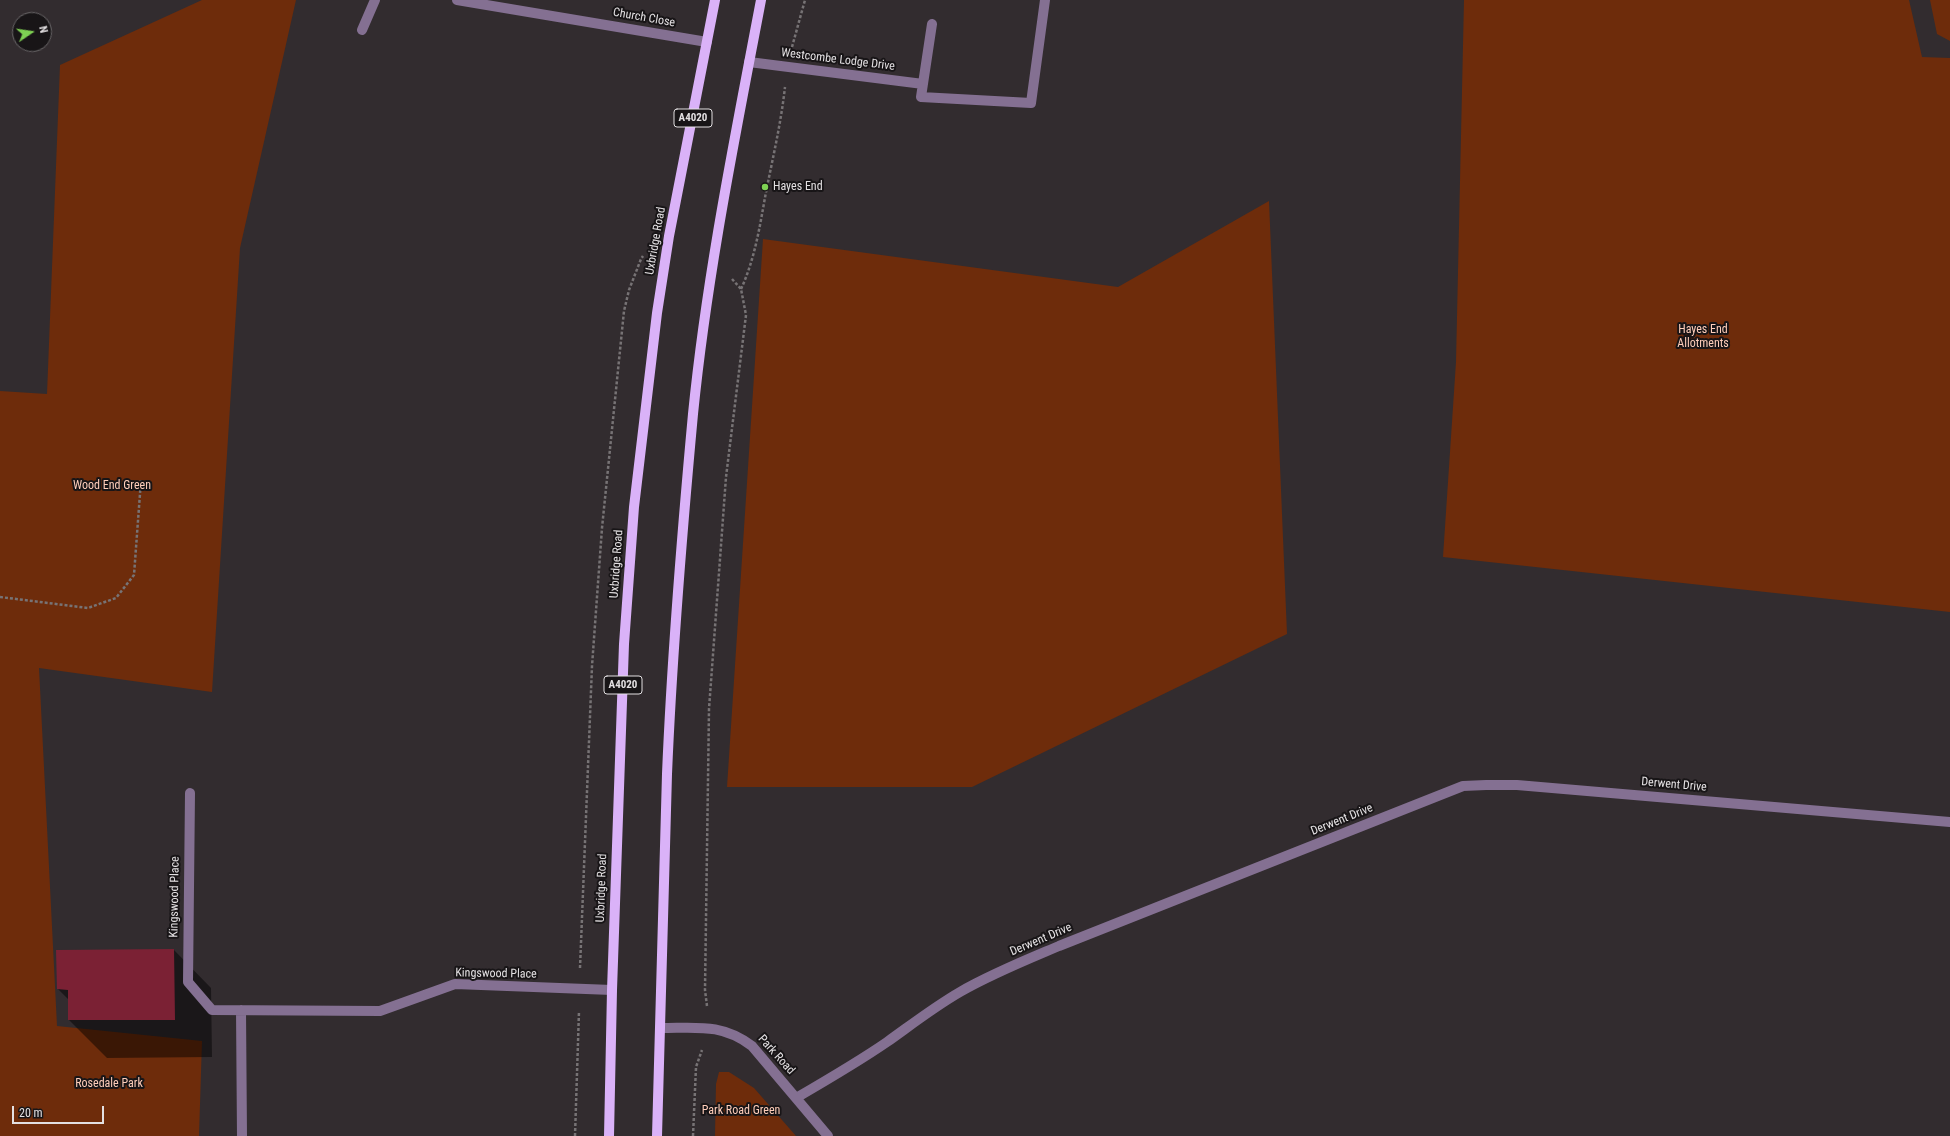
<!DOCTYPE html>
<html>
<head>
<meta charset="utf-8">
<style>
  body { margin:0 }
  #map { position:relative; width:1950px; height:1136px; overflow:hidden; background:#322c2f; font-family:"Roboto Condensed",sans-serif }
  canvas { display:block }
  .north { position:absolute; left:12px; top:12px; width:40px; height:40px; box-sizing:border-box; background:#181517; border:1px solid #696668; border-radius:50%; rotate:77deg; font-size:11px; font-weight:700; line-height:16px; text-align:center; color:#e3e0e2 }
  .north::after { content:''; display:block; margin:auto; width:14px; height:18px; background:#7ed153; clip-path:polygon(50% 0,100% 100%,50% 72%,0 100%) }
  .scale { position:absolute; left:12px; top:1106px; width:92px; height:18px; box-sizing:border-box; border:2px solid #e3e0e2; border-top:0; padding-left:5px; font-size:12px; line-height:14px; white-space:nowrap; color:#e3e0e2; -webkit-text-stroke:3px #181517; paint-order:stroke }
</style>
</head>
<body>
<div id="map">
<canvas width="1950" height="1136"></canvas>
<div class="north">N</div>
<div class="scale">20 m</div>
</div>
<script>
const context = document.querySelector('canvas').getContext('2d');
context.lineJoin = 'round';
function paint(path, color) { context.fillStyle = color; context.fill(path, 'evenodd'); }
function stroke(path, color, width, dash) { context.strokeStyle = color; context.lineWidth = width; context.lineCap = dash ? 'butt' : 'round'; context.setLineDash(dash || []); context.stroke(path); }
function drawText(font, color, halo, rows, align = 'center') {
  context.font = font + ' "Roboto Condensed",sans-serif'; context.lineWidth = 4; context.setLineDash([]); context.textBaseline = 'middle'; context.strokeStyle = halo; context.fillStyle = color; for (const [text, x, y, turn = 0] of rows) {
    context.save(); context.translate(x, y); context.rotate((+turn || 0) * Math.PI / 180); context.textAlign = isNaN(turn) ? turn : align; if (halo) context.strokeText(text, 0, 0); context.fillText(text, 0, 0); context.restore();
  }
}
const green = new Path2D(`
  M202,0h94l-56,248 -28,444 -173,-24 18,358 145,15 -3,95h-199v-745l47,3 13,-329z
  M1464,0h445l13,57 28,1v554l-507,-55 13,-195z
  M1930,0h20v41l-13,-7z
  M1269,201l18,433 -315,153h-245l36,-548 355,48z
  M719,1072h10l25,16 42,48h-81l1,-52z`);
const shadow = new Path2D(`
  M174,950l37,38 1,69 -105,1 -38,-38v-20l-11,-11z`);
const building = new Path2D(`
  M174,949l1,71h-107v-30l-11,-1 -1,-39z`);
const path = new Path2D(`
  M792,47l13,-47
  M732,279l9,10
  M741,289c14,-30 19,-64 25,-97 7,-35 15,-69 19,-105
  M0,597l88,11 28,-10 18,-23 7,-95
  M580,968l12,-302 10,-138 22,-217 5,-21 12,-31 2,-3
  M707,1006l-2,-16 4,-281 17,-232 20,-162 -5,-26
  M575,1136l4,-125
  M693,1136l3,-69 6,-17`);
const minor = new Path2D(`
  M457,0l250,42
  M932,24l-11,73 110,6 14,-103
  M362,30l13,-30
  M749,62l174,22
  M190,793l-2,189 24,28 168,1 75,-27 157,6
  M241,1010l1,126
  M661,1028c35,0 61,-5 91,18l76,90
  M796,1098c31,-18 62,-36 91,-56 24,-17 47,-35 73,-50 31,-18 66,-32 99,-46l404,-160 23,-1h31l433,37`);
const major = new Path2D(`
  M609,1136l3,-146 12,-346 10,-137 23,-194 12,-77 46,-236
  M657,1136c4,-121 6,-241 10,-362 5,-120 15,-241 26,-360 14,-140 42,-277 68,-414`);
const markers = [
  [765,187,4,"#7ed153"]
];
const shields = [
  [693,118,38],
  [623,685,38]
];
const shieldNames = [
  ["A4020",693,118],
  ["A4020",623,685]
];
const streetNames = [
  ["Church Close",644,18,10],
  ["Westcombe Lodge Drive",838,60,7],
  ["Uxbridge Road",656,241,-80],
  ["Uxbridge Road",617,564,-86],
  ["Derwent Drive",1674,785,5],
  ["Derwent Drive",1342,820,-22],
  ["Uxbridge Road",602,888,-88],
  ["Kingswood Place",175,897,-89],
  ["Derwent Drive",1041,940,-23],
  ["Kingswood Place",496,974,1],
  ["Park Road",776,1055,48]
];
const poiNames = [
  ["Hayes End",773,187]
];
const parkNames = [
  ["Hayes End",1703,330],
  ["Allotments",1703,344],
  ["Wood End Green",112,486],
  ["Rosedale Park",109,1084],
  ["Park Road Green",741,1111]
];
paint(green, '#6e2c0b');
paint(shadow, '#0007');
paint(building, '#7b2134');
stroke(path, '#777375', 2.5, [3, 2]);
stroke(minor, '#847092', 10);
stroke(major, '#dab2f8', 10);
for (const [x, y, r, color] of markers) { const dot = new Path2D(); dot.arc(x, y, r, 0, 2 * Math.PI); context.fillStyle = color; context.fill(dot); stroke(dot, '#181517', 1.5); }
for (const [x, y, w] of shields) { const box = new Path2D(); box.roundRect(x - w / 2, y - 9, w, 18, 3); context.fillStyle = '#181517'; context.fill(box); stroke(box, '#e3e0e2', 1); }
drawText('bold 11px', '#e3e0e2', null, shieldNames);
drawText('12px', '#e3e0e2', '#181517', streetNames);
drawText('12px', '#e3e0e2', '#181517', poiNames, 'left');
drawText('12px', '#ffceba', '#181517', parkNames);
</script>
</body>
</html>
